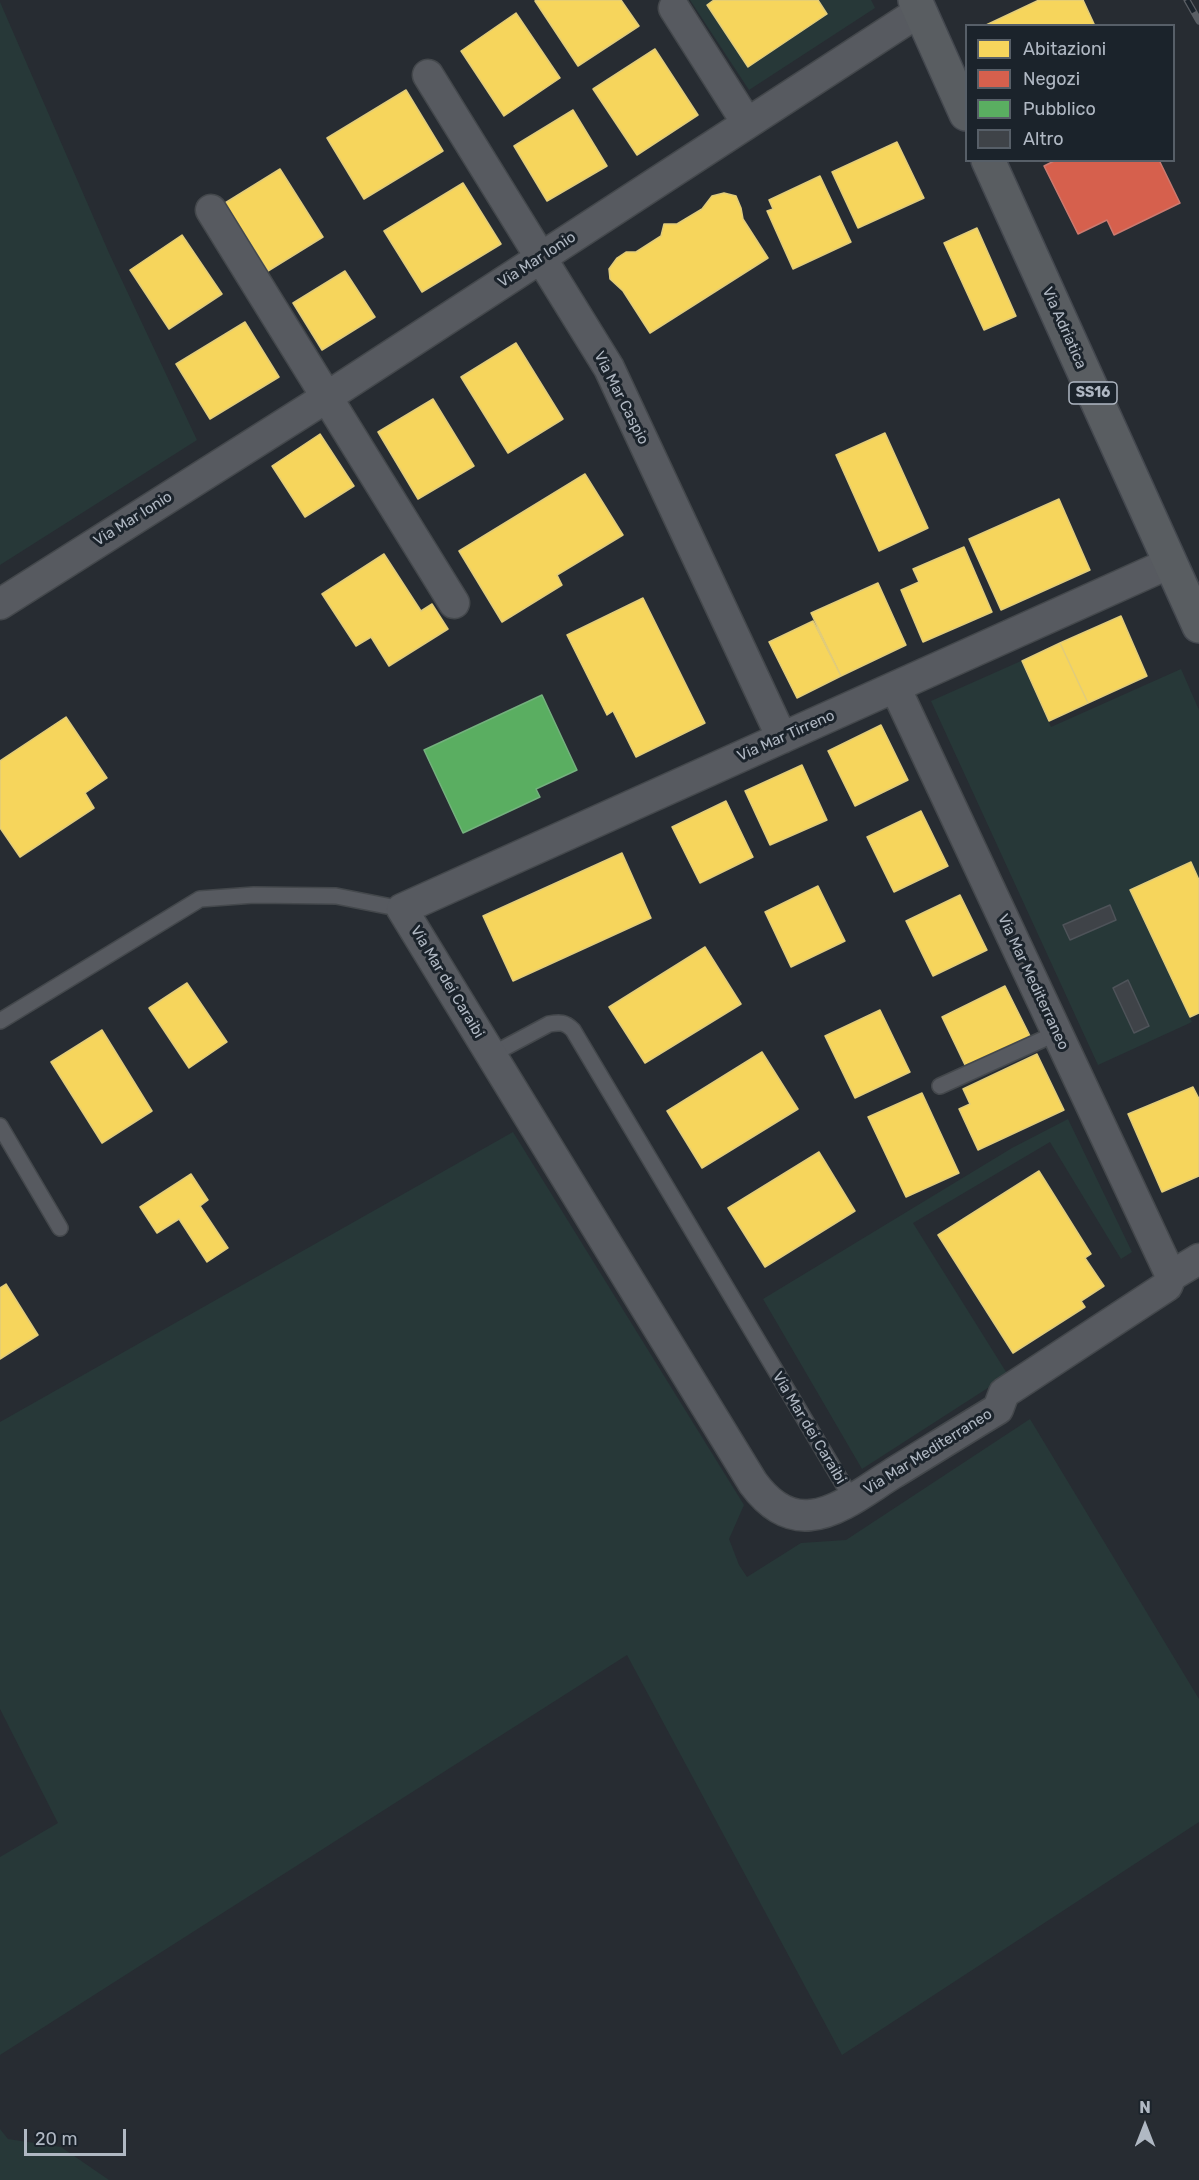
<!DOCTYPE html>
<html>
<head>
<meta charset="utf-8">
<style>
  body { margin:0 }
  #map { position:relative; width:1199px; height:2180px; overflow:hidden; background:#272c32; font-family:Rubik,sans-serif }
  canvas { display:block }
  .legend { position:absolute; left:965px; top:24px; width:210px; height:138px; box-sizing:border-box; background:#1b232b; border:2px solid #575f68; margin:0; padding:8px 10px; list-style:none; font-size:18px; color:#b0b8c3 }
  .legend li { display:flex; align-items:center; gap:12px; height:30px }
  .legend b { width:30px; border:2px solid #575f68 }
  .north { position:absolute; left:1115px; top:2096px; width:60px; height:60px; -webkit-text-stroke:4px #1b232b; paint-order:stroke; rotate:0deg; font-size:16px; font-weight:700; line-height:24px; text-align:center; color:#b0b8c3 }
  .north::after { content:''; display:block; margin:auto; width:21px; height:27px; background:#b0b8c3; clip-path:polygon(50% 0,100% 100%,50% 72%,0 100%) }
  .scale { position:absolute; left:24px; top:2129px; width:102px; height:27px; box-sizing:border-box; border:3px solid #b0b8c3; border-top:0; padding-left:8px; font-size:18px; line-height:21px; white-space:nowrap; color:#b0b8c3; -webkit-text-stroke:4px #1b232b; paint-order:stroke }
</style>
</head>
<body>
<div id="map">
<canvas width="1199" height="2180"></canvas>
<ul class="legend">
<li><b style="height:16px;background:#f6d55c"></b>Abitazioni</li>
<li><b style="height:16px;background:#d6604d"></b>Negozi</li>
<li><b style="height:16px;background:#5aae61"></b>Pubblico</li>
<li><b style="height:16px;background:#3f4348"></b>Altro</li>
</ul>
<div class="north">N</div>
<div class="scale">20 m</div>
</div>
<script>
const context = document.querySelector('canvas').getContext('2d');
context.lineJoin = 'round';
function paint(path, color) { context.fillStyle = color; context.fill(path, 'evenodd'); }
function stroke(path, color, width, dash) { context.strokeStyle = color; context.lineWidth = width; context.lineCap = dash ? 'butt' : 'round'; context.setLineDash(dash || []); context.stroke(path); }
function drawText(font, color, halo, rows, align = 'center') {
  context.font = font + ' Rubik,sans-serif'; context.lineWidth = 6; context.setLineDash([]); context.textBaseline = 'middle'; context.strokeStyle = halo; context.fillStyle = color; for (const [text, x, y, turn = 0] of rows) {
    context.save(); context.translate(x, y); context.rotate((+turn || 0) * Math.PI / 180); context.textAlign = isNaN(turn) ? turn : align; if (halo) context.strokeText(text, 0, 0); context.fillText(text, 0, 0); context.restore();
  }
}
const green = new Path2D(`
  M690,0h24l-7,5 41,61 79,-52 -9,-14h53l4,8 -126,82z
  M0,2l109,251 88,187 -197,125z
  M1021,661l30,66 130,-58 18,41v170l-8,-17 -61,27 62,132 -94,43 -167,-364z
  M1068,1119l64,133 -11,7 -71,-117 -137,81 95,152 -146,94 -99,-170 249,-151z
  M513,1132l231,373 -15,34 10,26 8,12 54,-34 45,-3 184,-121 169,280v123l-357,233 -215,-400 -627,400v-198l58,-34 -58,-114v-287z
  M0,2129l8,10 53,8 48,33h-109z`);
const homes = new Path2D(`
  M537,0h84l18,26 -61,40 -43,-65z
  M714,0h104l9,14 -79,53 -41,-62z
  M1039,0h44l12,26h-111z
  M516,13l44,65 -56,38 -43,-65z
  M655,49l43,66 -61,40 -44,-66z
  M406,90l37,61 -79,48 -37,-61z
  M573,110l34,56 -60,35 -33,-55z
  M897,142l27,56 -66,30 -26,-56z
  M280,169l43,68 -55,34 -43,-68z
  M820,176l31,66 -58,27 -26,-58 6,-2 -4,-9z
  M463,183l38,61 -79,48 -38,-61z
  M724,193l12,3 5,12 2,11 25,39 -118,75 -27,-42 -13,-12 -1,-10 8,-11 9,-6h10l25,-16 3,-12h13l25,-15 10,-13z
  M977,228l39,88 -32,14 -40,-87z
  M182,235l40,59 -53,35 -39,-59z
  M345,271l30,46 -53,33 -29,-47z
  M245,322l34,55 -69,42 -34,-55z
  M516,343l47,76 -55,34 -47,-76z
  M433,399l41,67 -56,33 -40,-67z
  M885,433l43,95 -49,23 -43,-96z
  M320,434l34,52 -49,31 -33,-51z
  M585,474l38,61 -66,40 5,10 -60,37 -43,-71z
  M1059,499l31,71 -89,40 -32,-71z
  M964,547l28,65 -69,30 -22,-52 18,-8 -6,-13z
  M384,554l37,57 11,-7 16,25 -59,37 -18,-29 -15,9 -34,-52z
  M878,583l28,62 -65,31 -30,-63z
  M643,598l62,125 -69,34 -23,-46 -6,4 -40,-80z
  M1121,616l26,60 -59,27 -28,-60z
  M813,621l28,55 -44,22 -28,-56z
  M1060,643l28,60 -39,18 -27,-60z
  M66,717l41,61 -22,15 9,15 -74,49 -20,-29v-67z
  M881,725l27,55 -53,26 -27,-55z
  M802,765l25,55 -57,25 -25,-54z
  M726,801l27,56 -53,26 -28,-56z
  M921,811l27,55 -54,26 -27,-55z
  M622,853l29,65 -138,63 -30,-65z
  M1191,862l8,18v133l-9,4 -60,-127z
  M818,886l27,55 -54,26 -26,-55z
  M960,895l27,55 -54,26 -27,-55z
  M705,947l36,57 -96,59 -36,-56z
  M187,983l40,59 -38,26 -40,-60z
  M1005,986l25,50 -64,31 -24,-50z
  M880,1010l30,62 -55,26 -30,-62z
  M102,1030l50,81 -50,32 -51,-81z
  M762,1052l36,57 -96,59 -35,-57z
  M1037,1054l27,56 -86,40 -19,-41 11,-5 -7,-15z
  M1193,1087l6,12v77l-37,16 -34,-78z
  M922,1093l37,80 -53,24 -38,-80z
  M819,1152l36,59 -90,56 -37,-59z
  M1039,1171l52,83 -6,4 19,28 -23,15 4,6 -72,46 -75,-118z
  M191,1174l17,26 -8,6 28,42 -21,14 -28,-43 -22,14 -17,-26z
  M6,1284l32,51 -38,24v-71z`);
const shops = new Path2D(`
  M1056,160h103l21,43 -66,32 -7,-15 -29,14 -34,-68z`);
const public = new Path2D(`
  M542,695l35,75 -41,19 4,8 -77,36 -39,-83z`);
const building = new Path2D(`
  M1110,905l6,15 -46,20 -7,-15z
  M1128,980l21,46 -15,7 -21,-45z`);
const service = new Path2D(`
  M0,1021l200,-122 54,-4 82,1 66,13
  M491,1055l58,-31c11,-2 16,-2 24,6l279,469
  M940,1086l117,-53
  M0,1126l60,102`);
const minor = new Path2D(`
  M674,8l73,115
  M428,75l181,293 173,370
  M211,210l243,393
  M1170,563l-768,346 351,574c14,19 33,35 58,32 27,-2 58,-27 81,-41 36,-22 71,-44 106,-65l6,-16 163,-107 4,-10
  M0,604l327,-207 593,-386
  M895,687l276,589 28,-17`);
const primary = new Path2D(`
  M915,0l51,114
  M988,160l211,466`);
const rail = new Path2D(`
  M1187,0l12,21`);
const shields = [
  [1093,393,48]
];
const shieldNames = [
  ["SS16",1093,393]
];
const streetNames = [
  ["Via Mar Ionio",537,260,-33],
  ["Via Adriatica",1064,328,66],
  ["Via Mar Caspio",621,398,63],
  ["Via Mar Ionio",133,519,-32],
  ["Via Mar Tirreno",786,736,-24],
  ["Via Mar dei Caraibi",447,982,59],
  ["Via Mar Mediterraneo",1033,982,65],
  ["Via Mar dei Caraibi",809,1428,59],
  ["Via Mar Mediterraneo",928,1452,-32]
];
paint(green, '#273838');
paint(homes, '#f6d55c');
stroke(homes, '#e1cc7b', 1.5);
paint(shops, '#d6604d');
stroke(shops, '#cb7a70', 1.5);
paint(public, '#5aae61');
stroke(public, '#74b17e', 1.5);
paint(building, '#3f4348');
stroke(building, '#4e5359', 1.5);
stroke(service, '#44484c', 18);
stroke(minor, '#44484c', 33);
stroke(primary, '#44484f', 36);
stroke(service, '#575a60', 15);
stroke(minor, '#575a60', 30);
stroke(primary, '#595d61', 33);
stroke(rail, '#5a5e64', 7);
stroke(rail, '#1b232b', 4.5, [14]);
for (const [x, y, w] of shields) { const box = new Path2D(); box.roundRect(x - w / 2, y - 11, w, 22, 4.5); context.fillStyle = '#1b232b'; context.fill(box); stroke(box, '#b0b8c3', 1.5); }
drawText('bold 14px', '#b0b8c3', null, shieldNames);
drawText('15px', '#b0b8c3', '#1b232b', streetNames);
</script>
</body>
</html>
